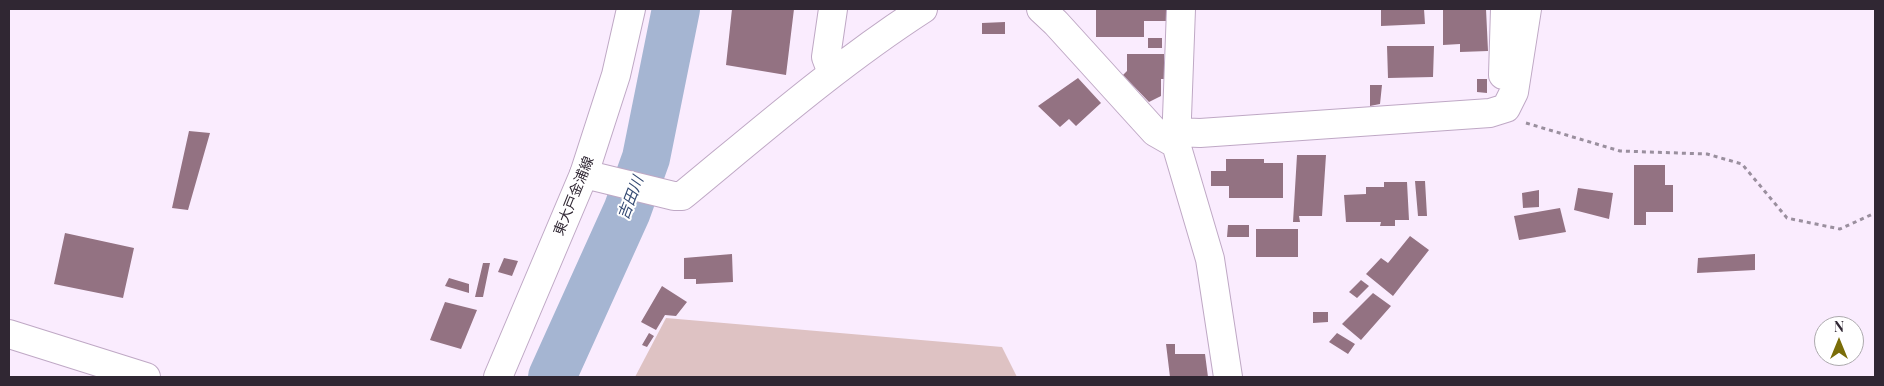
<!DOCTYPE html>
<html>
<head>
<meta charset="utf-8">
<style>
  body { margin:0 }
  #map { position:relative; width:1884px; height:386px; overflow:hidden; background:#faecfe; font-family:"Playfair Display",serif }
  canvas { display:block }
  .frame { position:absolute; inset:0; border:10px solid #302733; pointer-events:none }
  .north { position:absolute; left:1814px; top:316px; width:50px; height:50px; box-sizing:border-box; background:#fff; border:1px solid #aca9ad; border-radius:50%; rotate:0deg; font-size:14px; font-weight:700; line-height:20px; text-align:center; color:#302733 }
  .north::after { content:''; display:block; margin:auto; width:18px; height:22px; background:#7a6d08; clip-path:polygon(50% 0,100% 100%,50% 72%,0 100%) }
</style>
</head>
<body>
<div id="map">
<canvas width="1884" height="386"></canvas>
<div class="frame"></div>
<div class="north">N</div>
</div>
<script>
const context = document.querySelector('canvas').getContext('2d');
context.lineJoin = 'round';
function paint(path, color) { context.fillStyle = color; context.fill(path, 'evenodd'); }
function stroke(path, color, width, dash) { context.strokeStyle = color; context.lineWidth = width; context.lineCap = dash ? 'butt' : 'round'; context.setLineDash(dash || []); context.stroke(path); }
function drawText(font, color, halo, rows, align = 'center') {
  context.font = font + ' "Playfair Display","Noto Sans JP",serif'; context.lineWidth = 4; context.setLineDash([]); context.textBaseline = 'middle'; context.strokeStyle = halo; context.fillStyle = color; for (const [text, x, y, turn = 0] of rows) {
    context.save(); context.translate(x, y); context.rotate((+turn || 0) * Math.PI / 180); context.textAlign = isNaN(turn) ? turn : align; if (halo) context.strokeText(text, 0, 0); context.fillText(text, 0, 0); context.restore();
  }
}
const green = new Path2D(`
  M666,318l336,29 15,30h-382z`);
const river = new Path2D(`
  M552,377l75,-166 19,-53 30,-149`);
const building = new Path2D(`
  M732,9h62l-8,66 -60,-10z
  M1096,9h72v12h-24v16h-48z
  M1381,9h43l1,15 -44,2z
  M1443,9h43l2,42 -28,1v-8l-17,1z
  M1005,22v12h-23v-11z
  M1148,38h14v10h-14z
  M1387,46h47l-1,31 -45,1z
  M1127,54h37v25h-3v17l-12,6 -26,-27 4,-4z
  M1078,78l23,25 -25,23 -7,-7 -9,8 -22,-21z
  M1477,79h10v14l-10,-1z
  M1370,85h12l-2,19 -10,2z
  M189,131l21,2 -22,77 -16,-2z
  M1297,155h29l-4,61h-23l1,6h-7z
  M1226,159h38v4h19v35h-54v-12h-18v-15h15z
  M1634,165h31v20h8v27h-27v13h-12z
  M1415,181h10l2,35h-9z
  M1384,182h23l2,38h-14v6h-15l1,-4h-35l-2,-27 22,-1v-7h18z
  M1578,188l35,5 -4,26 -35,-9z
  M1539,190v17l-16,1 -1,-15z
  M1560,208l6,24 -47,8 -5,-24z
  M1228,225h21v12h-22z
  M1256,229h42v28h-42z
  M65,233l69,15 -11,50 -69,-14z
  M1410,236l19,14 -36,46 -27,-22 15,-16 7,5z
  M732,254l1,28 -37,2v-5h-12v-21z
  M1755,254v16l-58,3 1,-15z
  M504,258l14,3 -6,15 -14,-4z
  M483,263h7l-7,34h-8z
  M449,278l20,6v9l-24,-7z
  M1361,280l8,6 -12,12 -8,-6z
  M662,286l25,16 -11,14 -11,-1 -9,15 -15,-8z
  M1373,293l18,13 -30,34 -19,-16z
  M445,302l32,8 -16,39 -31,-9z
  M1313,312h15v10l-15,1z
  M649,333l5,3 -7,11 -5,-2z
  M1337,333l18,11 -7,10 -19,-12z
  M1166,344h9v10h30l3,23h-38z`);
const path = new Path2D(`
  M1526,123l94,28 87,3 35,10 45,54 53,11 35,-16`);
const minor = new Path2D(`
  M1041,9l15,14 99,109 21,12
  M1181,9l-5,135 34,115 18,118
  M832,73l-6,-16 7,-48
  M1503,75l2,-66
  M1176,132l24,1 290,-20 16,-5 8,-16 13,-83
  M584,174l90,22h8c79,-65 156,-132 241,-187
  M9,334l137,43`);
const major = new Path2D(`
  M498,377l86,-203 32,-99 15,-66`);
const streetNames = [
  ["東大戸金浦線",574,196,-68]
];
const waterNames = [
  ["吉田川",631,198,-69]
];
paint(green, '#dec2c3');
stroke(river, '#a5b5d2', 48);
paint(building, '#937282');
stroke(minor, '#bfa8c5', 30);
stroke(major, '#bfa8c5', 30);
stroke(path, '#9a8f9e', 3, [4, 4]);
stroke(minor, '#fff', 28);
stroke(major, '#fff', 28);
drawText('14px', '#302733', '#fff', streetNames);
drawText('italic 15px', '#334972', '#fff', waterNames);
</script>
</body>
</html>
